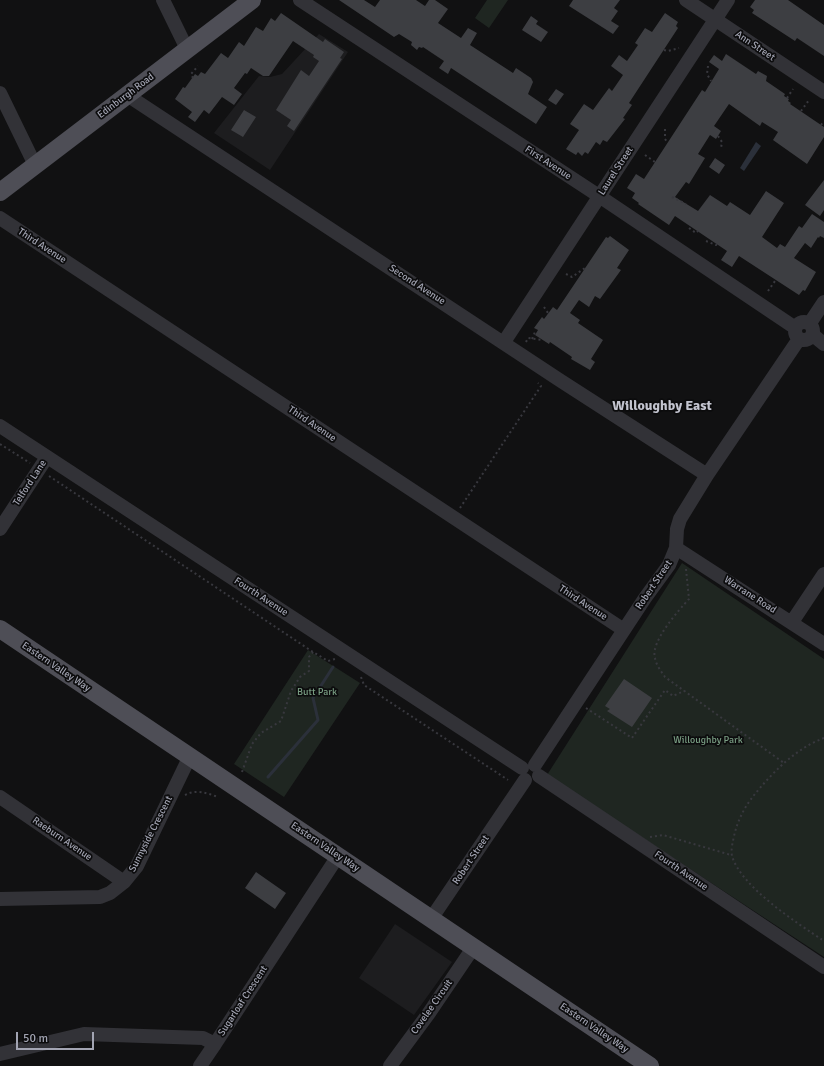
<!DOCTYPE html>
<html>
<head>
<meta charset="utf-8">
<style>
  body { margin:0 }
  #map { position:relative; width:824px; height:1066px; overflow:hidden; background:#111112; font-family:Signika,sans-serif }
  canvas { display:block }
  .scale { position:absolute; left:16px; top:1032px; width:78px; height:18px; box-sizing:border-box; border:2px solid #a2a4b2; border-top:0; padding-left:5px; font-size:12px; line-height:14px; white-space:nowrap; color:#a2a4b2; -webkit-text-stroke:3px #0c0c0d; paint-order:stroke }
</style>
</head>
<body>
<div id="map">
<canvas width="824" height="1066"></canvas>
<div class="scale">50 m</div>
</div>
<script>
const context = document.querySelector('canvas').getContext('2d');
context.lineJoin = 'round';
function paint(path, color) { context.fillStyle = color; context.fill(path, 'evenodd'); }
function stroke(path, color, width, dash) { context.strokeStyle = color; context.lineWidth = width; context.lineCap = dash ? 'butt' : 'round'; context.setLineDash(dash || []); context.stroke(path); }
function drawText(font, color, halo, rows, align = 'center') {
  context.font = font + ' Signika,sans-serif'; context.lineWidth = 3.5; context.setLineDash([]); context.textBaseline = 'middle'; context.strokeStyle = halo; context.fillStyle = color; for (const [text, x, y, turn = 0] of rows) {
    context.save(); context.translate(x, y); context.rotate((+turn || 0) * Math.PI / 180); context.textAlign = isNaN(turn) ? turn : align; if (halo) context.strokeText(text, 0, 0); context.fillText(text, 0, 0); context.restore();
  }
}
const built = new Path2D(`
  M319,34l29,18 -78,118 -56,-37 45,-57 11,1 12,-3z
  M395,924l57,38 -38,53 -55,-37z`);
const green = new Path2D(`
  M487,0h21l-19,28 -14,-10z
  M682,563l142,96v298l-277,-182z
  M308,650l52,33 -76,114 -50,-33z`);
const water = new Path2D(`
  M756,142l5,4 -17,25 -4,-3z`);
const stream = new Path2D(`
  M268,777l50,-57 -5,-22 20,-31`);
const building = new Path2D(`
  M339,0h25l11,7 5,-7h36l9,6 4,-6h6l13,9 -10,14 23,15 7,-10 9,5 -7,12 43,28 3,-5 15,10 2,4 -5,12 19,13 -11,17 -85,-56 -3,6 -9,-6 5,-7 -21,-14 -1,1 -3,-1 -2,3 -6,-5 1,-3 -13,-8 -5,3z
  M573,0h47l-6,8 4,3 -7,10 8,5 -6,8 -44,-28z
  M755,0h33l36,25v31l-27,-18 -2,3 -43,-28 2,-3 -4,-3z
  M281,13l42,29 2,-3 19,13 -4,6 2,1 -48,72 -7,-5 4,-6 -15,-10 25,-40 8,6 10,-15 -6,-4 1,-2 -21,-14 -24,35h-6l-12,-8 -4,6 -2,-1 -11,15 8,6 -8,11 -12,-8 -13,17 -5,-4 -9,12 -7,-5 4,-5 -17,-13 8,-12 2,1 10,-14 3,2 3,-4 4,2 16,-21 7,5 11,-16 5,4 12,-19 7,4 8,-13 4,3z
  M665,13l13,9 -2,4 2,2 -49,75 3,2 -9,13 2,1 -18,23 -4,-2 -3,5 -4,-3 -8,12 -3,-2 -3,4 -4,-4 -2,3 -10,-6 13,-19 -9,-6 14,-20 9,6 16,-22 3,3 11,-16 -12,-9 8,-11 8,6 11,-16 -3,-2 10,-15 7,4z
  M531,16l7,5 -2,3 12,8 -7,10 -19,-12z
  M726,54l30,20 2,-3 9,5 -1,5 19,13 -1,2 5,3 -1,2 3,2 -1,1 34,23v10l-17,27 -34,-24 5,-8 -16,-10 -2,4 -31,-22 -15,22 7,5 -5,8 -6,-4 -12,19 7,4 -16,26 -3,-2 -11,15 23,14 12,-16 17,11 3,-4 20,13 16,-24 18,12 -22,34 15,11 3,-4 5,3 14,-21 3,2 10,-14 12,8v16l-4,-2 -1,2 -1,-1 -7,11 -6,-5 -11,15 22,14 -11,19 -2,-1 -4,5 -60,-39 -7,11 -11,-7 6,-9 -52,-35 -6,9 -31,-21 1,-1 -7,-5 3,-5 -8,-5 9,-14 8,5 58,-89 3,2 14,-23 -10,-7 5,-7 8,6z
  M556,89l8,5 -8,11 -8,-5z
  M244,110l12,7 -13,20 -12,-7z
  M715,158l10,7 -6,9 -10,-7z
  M824,180v30l-4,6 -15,-11z
  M610,236l19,14 -12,18 4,2 -21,29 -5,-3 -6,11 -10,-7 -9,13 10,7 -2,3 25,17 -12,19 4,3 -5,8 -19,-11 1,-2 -22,-15 -1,2 -14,-9 3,-5 -4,-2 8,-11 2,2 9,-12 4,3 49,-73 2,1z
  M624,679l28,19 -20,29 -25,-16 3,-2 -5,-3z
  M256,872l30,21 -11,16 -30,-21z`);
const path = new Path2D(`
  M664,50l4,1 11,-3
  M708,66l-1,8 4,7
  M193,78l-2,-4 7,-8
  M787,98l6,-9
  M801,111l8,-11
  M821,125l3,-4
  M665,129v10l3,4
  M718,136l4,6 -1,6
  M645,155l10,7
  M672,197l14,7
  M689,228l7,5 2,-2
  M706,241l10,4 1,-1
  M566,274l6,3 13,-9
  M768,291l7,-10
  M544,307l4,6
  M532,339l3,-7 -1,-2
  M526,342l2,-4 15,2
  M0,444l30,19
  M49,476l264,176 15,9 7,-2
  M460,508l81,-122 -3,-3
  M686,569l3,30c-10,11 -39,43 -34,59 1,7 6,13 10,19l119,86
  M361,677l3,8 144,95
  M586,708l46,30 33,-48 8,6 11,-5
  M824,738c-25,9 -47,30 -64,50 -14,16 -23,31 -27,53 -1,4 -2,10 -1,15 9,31 65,67 92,85
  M242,772l10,-28 9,-11 20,-12 10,-30 9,-14 9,-6v-14l4,-5
  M185,795c11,-6 22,-2 33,2
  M650,837l13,-2 68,20`);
const minor = new Path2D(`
  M163,0l24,49
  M300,0l296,194 195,131 5,1
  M686,0l138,92
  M0,93l35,72
  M127,95l434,286 146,94
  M0,218l624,412
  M795 331a9 9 0 1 1 18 0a9 9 0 1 1-18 0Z
  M810,323l14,-21
  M813,335l11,9
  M504,342l224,-342
  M0,426l522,342
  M0,529l47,-72
  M676,548l148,96
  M792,622l32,-48
  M535,765l110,-167 24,-33 7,-17 1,-19 3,-10 27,-44 92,-136
  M539,776l285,191
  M0,797l124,85
  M0,899l100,-2 10,-4 14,-11 13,-16 53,-110
  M431,919l94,-139
  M0,1054l84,-20 119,4 12,6 123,-188
  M200,1066l15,-22
  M390,1066l39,-53 44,-65`);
const major = new Path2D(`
  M0,192l252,-192
  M0,629l650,437`);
const streetNames = [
  ["Ann Street",755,46,34],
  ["Edinburgh Road",126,96,-37],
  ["First Avenue",548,163,33],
  ["Laurel Street",616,171,-57],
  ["Third Avenue",42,246,33],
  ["Second Avenue",417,285,33],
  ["Third Avenue",312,424,34],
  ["Telford Lane",30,483,-57],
  ["Robert Street",654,585,-56],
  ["Warrane Road",750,595,33],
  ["Fourth Avenue",261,597,33],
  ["Third Avenue",583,603,33],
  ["Eastern Valley Way",56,667,34],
  ["Sunnyside Crescent",151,834,-63],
  ["Raeburn Avenue",62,839,34],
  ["Eastern Valley Way",325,847,34],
  ["Robert Street",471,860,-56],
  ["Fourth Avenue",681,871,34],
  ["Sugarloaf Crescent",243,1001,-57],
  ["Covelee Circuit",432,1007,-55],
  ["Eastern Valley Way",594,1028,34]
];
const parkNames = [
  ["Butt Park",317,692],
  ["Willoughby Park",708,740]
];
const districtNames = [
  ["Willoughby East",662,406]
];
paint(built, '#1d1d1f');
paint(green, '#1f2621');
paint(water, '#2b303a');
stroke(stream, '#2b303a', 3);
paint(building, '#3d3e42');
stroke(path, '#38383e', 2, [2, 3]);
stroke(minor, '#323237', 14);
stroke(major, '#4e4e56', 18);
drawText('10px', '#a2a4b2', '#0c0c0d', streetNames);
drawText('10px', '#799d83', '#0c0c0d', parkNames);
drawText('bold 14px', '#c3c4cf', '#0c0c0d', districtNames);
</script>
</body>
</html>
